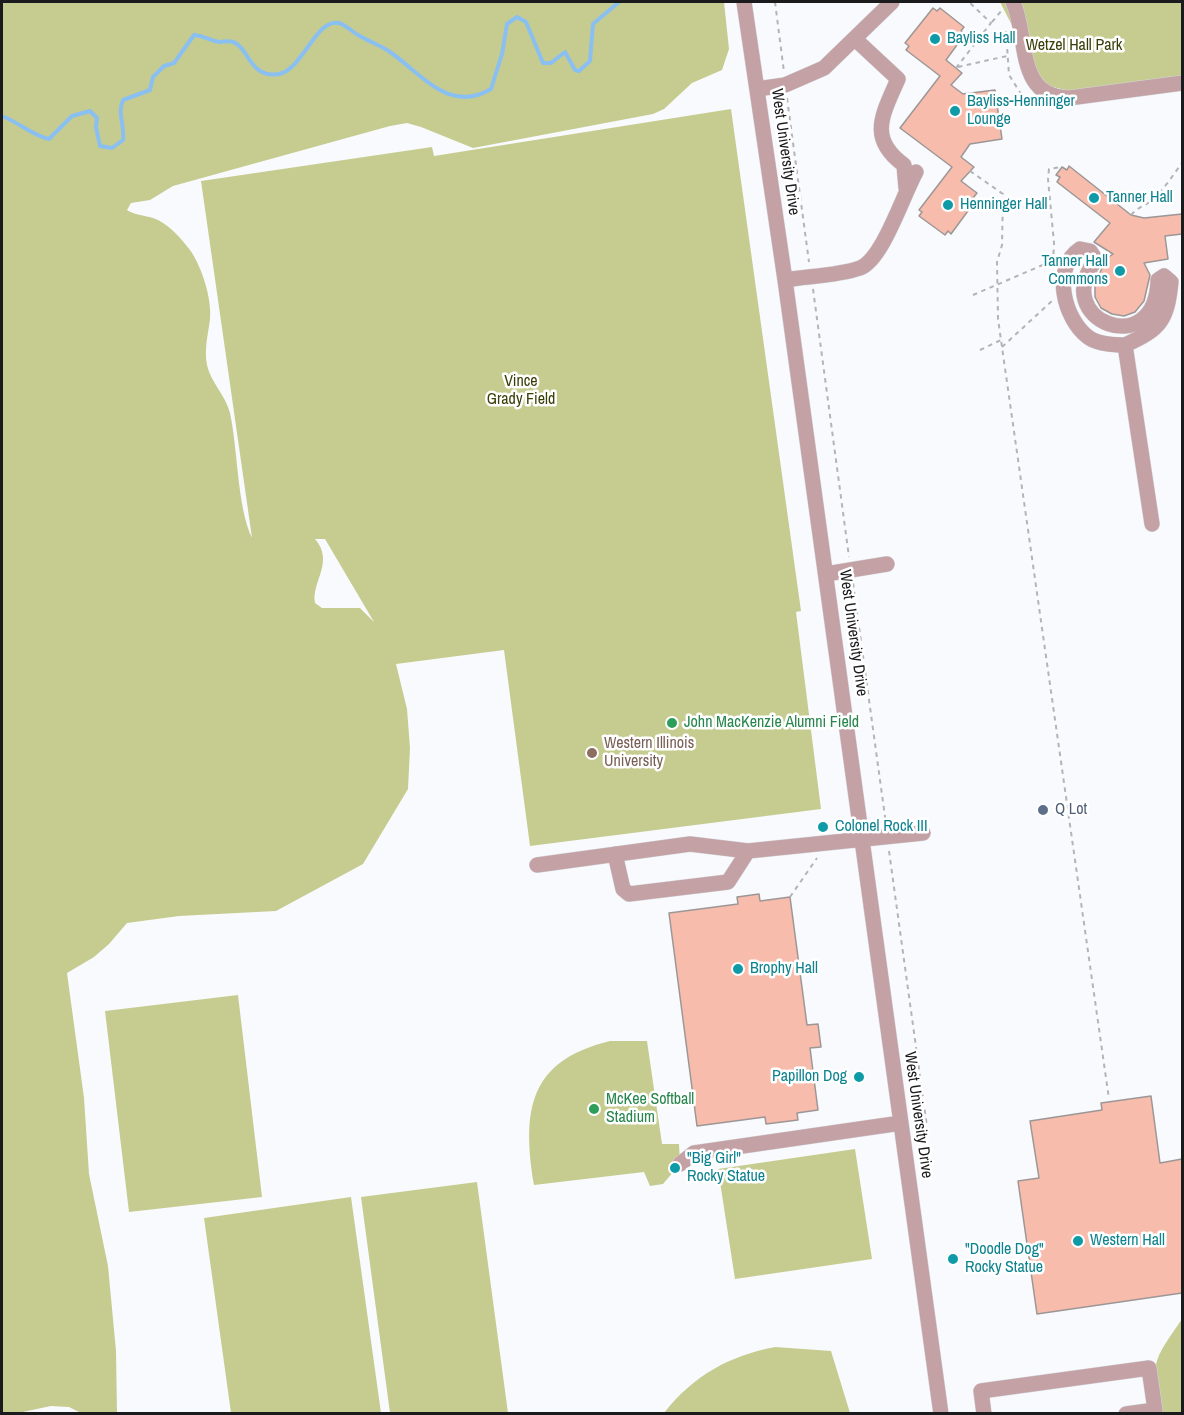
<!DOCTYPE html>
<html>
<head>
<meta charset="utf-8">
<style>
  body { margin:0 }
  #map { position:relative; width:1184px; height:1415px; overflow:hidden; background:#f8fafe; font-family:"Archivo Narrow",sans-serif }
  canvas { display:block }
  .frame { position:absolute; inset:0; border:3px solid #1b1b1d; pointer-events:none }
</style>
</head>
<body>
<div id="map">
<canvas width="1184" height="1415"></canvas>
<div class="frame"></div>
</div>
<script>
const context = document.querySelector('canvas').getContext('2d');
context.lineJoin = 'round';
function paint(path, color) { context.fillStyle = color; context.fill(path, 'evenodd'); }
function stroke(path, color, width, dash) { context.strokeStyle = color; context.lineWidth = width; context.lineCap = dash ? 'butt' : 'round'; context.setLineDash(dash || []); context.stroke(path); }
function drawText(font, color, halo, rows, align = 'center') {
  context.font = font + ' "Archivo Narrow",sans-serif'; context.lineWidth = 5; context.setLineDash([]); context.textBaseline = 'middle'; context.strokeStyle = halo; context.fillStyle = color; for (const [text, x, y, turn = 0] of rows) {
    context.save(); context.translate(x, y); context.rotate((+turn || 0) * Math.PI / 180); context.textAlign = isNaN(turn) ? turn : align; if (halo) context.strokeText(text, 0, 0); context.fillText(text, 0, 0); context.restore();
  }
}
const green = new Path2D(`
  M2,2h722l5,47 -7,21 -30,13 -28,26 -11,5 -180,34 -52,-21 -14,-4 -17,3 -217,60 -23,14 -19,3 -4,7c8,5 16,5 26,8 15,5 28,20 37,32 12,17 22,49 20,69 -2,16 -6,30 -3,46 4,18 18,29 23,48 8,37 7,93 22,125l-51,-357 231,-34 2,9 297,-47 70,502 -5,1 25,197 -291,37 -26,-196 -108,14 11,45 3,39 -2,41 -45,75 -87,47 -97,5 -52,7 -18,21 -15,13 -27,16 17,125 5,76 19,92 8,85 1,62h-36l-12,-6 -18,-1 -33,7h-16zM315,539h10l49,83 -14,-14h-38l-7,-5c-4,-21 20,-41 0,-64z
  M1000,2h182v74l-110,16 -30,-8z
  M238,995l24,202 -133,15 -24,-201z
  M610,1041h37l15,103h17l1,20 -17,20 -13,2 -6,-14 -110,13c-12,-74 -6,-124 76,-144z
  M855,1149l17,110 -137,20 -17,-110z
  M477,1182l31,231h-118l-29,-216z
  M351,1197l30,216h-150l-27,-195z
  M1182,1319v94h-23c-7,-53 -7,-50 23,-94z
  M775,1347l56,4 19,62h-186c30,-38 65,-57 111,-66z`);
const stream = new Path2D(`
  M2,116c16,6 31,20 47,23l23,-23 18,-5 7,7 -1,9 4,19 12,2 11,-8c2,-15 -6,-26 0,-40l27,-10 3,-13 11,-11 10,-3 20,-28c11,1 17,6 26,7 4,0 9,-2 13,0 16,5 16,37 46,32 24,-5 37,-56 60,-51 5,1 14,9 19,12 10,6 22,10 32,17 32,22 59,62 101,37l11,-35 5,-30 10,-7 9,5 17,41h8l14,-11 10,18 4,1 11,-10 3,-37 26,-22`);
const building = new Path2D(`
  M933,8l4,3 3,-3 24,19 -3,4 4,3 -19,26 16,13 -11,12 12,9 32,-4 7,49 -32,5 -9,13 13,10 -13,14 16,12 -4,5 3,2 -25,34 -3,-3 -3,4 -26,-19 3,-4 -3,-2 33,-43 -52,-39 40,-52 -34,-26 3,-4 -4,-3z
  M1069,166l62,49 13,3 38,-4v20l-17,2 3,23 -24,4 6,12 -6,26 -9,11 -11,4 -12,-2 -11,-6 -6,-11v-13l11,-25 7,-5 -19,-12 16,-19 -53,-41 3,-5 -4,-2 6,-8 5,3z
  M759,894l1,7 30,-4 17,128 11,-1 3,23 -11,1 8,62 -21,3 1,7 -32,4 -1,-7 -68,9 -28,-213 69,-9 -1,-7z
  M1151,1096l9,67 22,-4v134l-145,21 -19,-133 21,-3 -9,-57 72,-11 -1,-7z`);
const path = new Path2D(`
  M775,2l9,70
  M992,22l10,-12
  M1006,31l3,44 14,22
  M958,67l49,-11
  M956,68l35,-45 -22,-21
  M787,98l22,164
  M970,171l33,23 -1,51 -5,17 1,57 111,780
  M1131,215c7,-8 12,-8 20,-14 12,-10 22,-26 31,-38
  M1053,263l1,-20 -6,-64 1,-10 13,-2
  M813,289l36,268
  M973,295l79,-34
  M1002,347l51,-47
  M980,350l21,-10
  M853,583l33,241
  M889,851l38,276
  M790,897l27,-39`);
const minor = new Path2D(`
  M744,2l41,278 156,1134
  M1013,2c16,35 2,95 56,96l113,-15
  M855,39l43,40c-15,35 -31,59 6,86l2,23
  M757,89l28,-4 39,-17 68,-66
  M785,280c24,-4 52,-4 75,-12 23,-9 43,-73 56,-96
  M1125,345c-11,0 -28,-1 -37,-8 -24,-18 -37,-69 -8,-88l10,2 6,9c-48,60 60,103 62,20l6,-4 7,6c-4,38 -10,47 -46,63l27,179
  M826,574l61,-10
  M615,854l8,35 6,5 99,-12 20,-31
  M537,865l153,-21 58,7 175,-18
  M680,1164l14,-11 207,-30
  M984,1414l-3,-23 168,-23 6,42 -29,4`);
const markers = [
  [935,39,6,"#0f9aa8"],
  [955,111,6,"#0f9aa8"],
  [1094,198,6,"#0f9aa8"],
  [948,205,6,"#0f9aa8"],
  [1120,271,6,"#0f9aa8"],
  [672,723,6,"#2e9e5b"],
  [592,753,6,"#8d6e63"],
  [1043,810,6,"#5c6f8a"],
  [823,827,6,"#0f9aa8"],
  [738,969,6,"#0f9aa8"],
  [859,1077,6,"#0f9aa8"],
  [594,1109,6,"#2e9e5b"],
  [675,1168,6,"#0f9aa8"],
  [1078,1241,6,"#0f9aa8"],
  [953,1259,6,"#0f9aa8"]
];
const cultureNames = [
  ["Bayliss Hall",947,39],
  ["Bayliss-Henninger",967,102],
  ["Lounge",967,120],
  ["Tanner Hall",1106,198],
  ["Henninger Hall",960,205],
  ["Tanner Hall",1108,262,"right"],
  ["Commons",1108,280,"right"],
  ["Colonel Rock III",835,827],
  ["Brophy Hall",750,969],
  ["Papillon Dog",847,1077,"right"],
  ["\"Big Girl\"",687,1159],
  ["Rocky Statue",687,1177],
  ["Western Hall",1090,1241],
  ["\"Doodle Dog\"",965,1250],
  ["Rocky Statue",965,1268]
];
const parkNames = [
  ["Wetzel Hall Park",1074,46],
  ["Vince",521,382],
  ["Grady Field",521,400]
];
const streetNames = [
  ["West University Drive",785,152,82],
  ["West University Drive",853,633,82],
  ["West University Drive",918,1115,82]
];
const leisureNames = [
  ["John MacKenzie Alumni Field",684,723],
  ["McKee Softball",606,1100],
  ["Stadium",606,1118]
];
const educationNames = [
  ["Western Illinois",604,744],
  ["University",604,762]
];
const serviceNames = [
  ["Q Lot",1055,810]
];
paint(green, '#c6cc90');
stroke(stream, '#8abff1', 4);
paint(building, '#f7bcac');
stroke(building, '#9c9796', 1.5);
stroke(minor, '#d5d6da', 16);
stroke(path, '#b3b4b8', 2, [4.5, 4.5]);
stroke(minor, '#c3a1a5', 15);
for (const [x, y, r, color] of markers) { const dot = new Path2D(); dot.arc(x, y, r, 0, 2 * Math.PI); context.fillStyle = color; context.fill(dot); stroke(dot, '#fff', 2); }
drawText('16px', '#0d838f', '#fff', cultureNames, 'left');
drawText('16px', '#393d06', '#fff', parkNames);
drawText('16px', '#1b1b1d', '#fff', streetNames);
drawText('16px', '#27864d', '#fff', leisureNames, 'left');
drawText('16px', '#785e54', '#fff', educationNames, 'left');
drawText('16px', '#4e5e75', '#fff', serviceNames, 'left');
</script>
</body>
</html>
